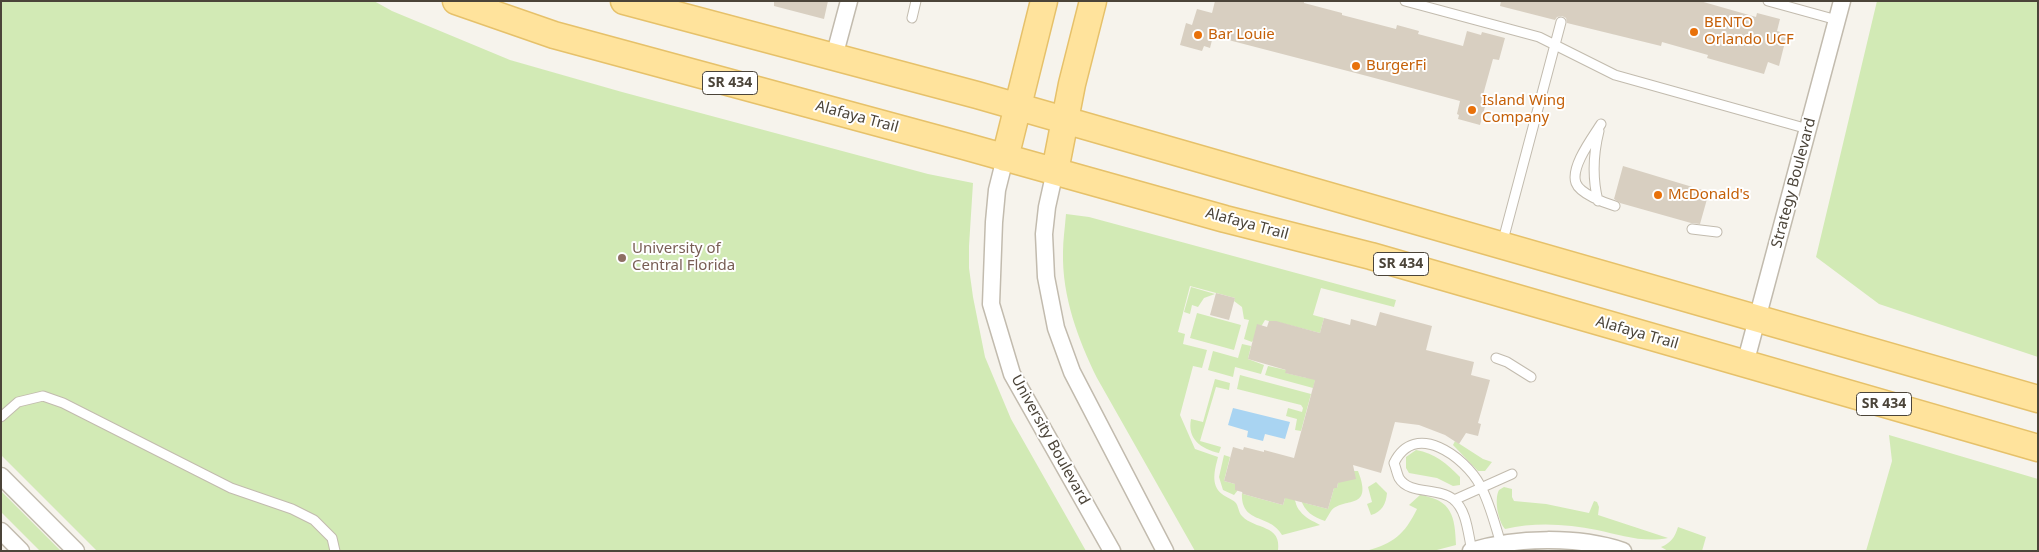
<!DOCTYPE html>
<html>
<head>
<meta charset="utf-8">
<style>
  body { margin:0 }
  #map { position:relative; width:2039px; height:552px; overflow:hidden; background:#f6f3ec; font-family:"Noto Sans",sans-serif }
  canvas { display:block }
  .frame { position:absolute; inset:0; border:2px solid #4b4439; pointer-events:none }
</style>
</head>
<body>
<div id="map">
<canvas width="2039" height="552"></canvas>
<div class="frame"></div>
</div>
<script>
const context = document.querySelector('canvas').getContext('2d');
context.lineJoin = 'round';
function paint(path, color) { context.fillStyle = color; context.fill(path, 'evenodd'); }
function stroke(path, color, width, dash) { context.strokeStyle = color; context.lineWidth = width; context.lineCap = dash ? 'butt' : 'round'; context.setLineDash(dash || []); context.stroke(path); }
function drawText(font, color, halo, rows, align = 'center') {
  context.font = font + ' "Noto Sans",sans-serif'; context.lineWidth = 4; context.setLineDash([]); context.textBaseline = 'middle'; context.strokeStyle = halo; context.fillStyle = color; for (const [text, x, y, turn = 0] of rows) {
    context.save(); context.translate(x, y); context.rotate((+turn || 0) * Math.PI / 180); context.textAlign = isNaN(turn) ? turn : align; if (halo) context.strokeText(text, 0, 0); context.fillText(text, 0, 0); context.restore();
  }
}
const green = new Path2D(`
  M1,1h373l18,10 118,49 112,32 306,82 45,9 -4,63v22l4,29 12,60 26,62 75,132h-989l-96,-96z
  M1877,1h161v356l-159,-53 -63,-47z
  M1066,214l23,3 307,83 -2,7 -73,-19 -8,27 11,3 -4,15 -43,-11 -1,1 -11,-3 -13,22 -8,-3 5,-19 -5,-1 -2,-12 -8,-6 1,-3 -45,-12 -12,46 7,2 -2,10 24,6 -5,18 -9,-2 -13,49 15,34 23,8c-3,12 -8,28 4,37 3,3 10,5 13,8 4,4 3,10 7,14 13,14 40,8 36,35h-83l-98,-173c-19,-39 -35,-81 -34,-126 0,-12 2,-25 3,-38z
  M1191,287l24,7 -11,4 -6,9 -6,-2 -2,9 -6,-2z
  M1197,313l44,12 -7,25 -44,-12z
  M1242,344l9,2 -3,13 16,6 -3,9 -26,-7 -2,10 -25,-7 5,-19 25,7z
  M1268,366l18,4v3l21,5 9,-1 -3,11 -48,-13z
  M1240,375l71,19 -10,37 -6,-1 2,-11 -11,-3 2,-8 14,4 1,-4 -2,-3 -64,-16z
  M1215,379l15,4 -1,7 -13,-3 -16,54 21,6 -2,6c-18,-4 -32,-14 -28,-34l12,3z
  M1889,435l149,44v72h-172l26,-90z
  M1455,441l28,18 9,3 -7,9h-7l-25,-26z
  M1416,450c19,3 31,14 44,27v8l-7,1 -16,-8 -28,-5 -3,-5v-11z
  M1224,455l6,2 -6,24 11,3v6h3l-4,5 -11,-5 -4,-13z
  M1354,471h4c16,41 -15,25 -27,40 -2,3 -4,7 -6,10 -11,-4 -21,-9 -24,-22l4,4 23,6 6,-21h3l1,-5z
  M1376,482l11,11c-1,11 -5,19 -16,22l-4,-11 5,-2 -4,-15z
  M1504,487l8,2v8l2,4 32,3 43,9 5,-12 3,1 2,5 -1,8 70,23c-25,5 -47,-3 -71,-8 -30,-6 -62,-8 -92,-1 -7,-8 -11,-30 -6,-39z
  M1,491l60,60h-21l-39,-39z
  M1287,491c12,10 6,11 13,20 5,7 13,10 20,14l-38,10c-12,-22 -42,-10 -40,-43l1,2 40,11z
  M1420,495c32,5 35,21 36,50l-23,6h-67c28,-8 38,-16 51,-42l-8,-4z
  M1678,527l28,10 -4,14h-34l-7,-4c10,-4 14,-10 17,-20z`);
const water = new Path2D(`
  M1233,408l57,14 -5,17 -20,-5 -2,7 -16,-4 1,-6 -20,-6z`);
const building = new Path2D(`
  M774,1h54l-4,18 -50,-13z
  M1215,1h89v2l38,10v2l54,14 1,-4 22,6 -1,3 45,12 4,-15 14,4 1,-3 23,6 -6,22 -6,-1 -12,43 5,1 -6,22 -22,-6 1,-4 -2,-1 3,-13 -93,-25 -154,-40 -3,12 -6,-2 -2,5 -22,-6 6,-22 6,2 5,-16 15,4z
  M1501,1h199l56,16 1,-4 23,6 -3,12 10,3 -8,32 -11,-4 -4,12 -57,-16 1,-3 -46,-13 -1,4 -94,-23 -1,-5 -4,-2 -5,1 -2,3 -55,-14z
  M1623,166l86,26 -9,32 -9,-1 -71,-20 -6,-4z
  M1216,293l19,5 -6,22 -19,-5z
  M1380,312l52,14 -6,24 48,12 -3,13 19,5 -12,43 3,1 -3,12 -12,-3 -7,11 -14,-9 -26,-10 -24,-3 -14,51 -28,-8 3,14 -18,4 -1,5h-3l-6,21 -43,-11 -2,7 -40,-11 -1,-2 -7,-2v-6l-11,-3 9,-34 10,3 1,-3 20,5v-2l30,8 21,-78 -30,-7 1,-3 -38,-11 9,-35 10,3 2,-6h7l44,12 4,-15 26,7 1,-6 25,7z`);
const lane = new Path2D(`
  M1405,1l134,36 76,38 193,54
  M1768,1l69,19
  M912,18l4,-17
  M1601,124c-8,13 -31,43 -25,59 4,11 29,20 39,23
  M1598,201c-6,-24 -5,-46 1,-70
  M1692,229l25,3
  M1502,244l59,-222
  M1496,358l11,4 24,15
  M1,417l17,-15 25,-6 20,7 168,85 61,21 22,11 18,18 3,13
  M1454,500l58,-26
  M1472,551c-4,-17 -5,-41 -19,-52 -15,-12 -44,-4 -54,-21 -2,-4 -3,-10 -5,-15 21,-43 71,-6 86,22 10,18 15,40 21,59`);
const street = new Path2D(`
  M834,57l15,-56
  M1005,158l-8,32 -3,32 -3,82 21,70 100,177
  M1055,171l-8,36 -3,27 2,43 10,51 16,44 93,179
  M1745,364l97,-363
  M1,476l75,75
  M1,531l20,20
  M1471,551c45,-14 107,-15 152,0`);
const primary = new Path2D(`
  M456,1l98,34 410,111 261,73 146,37 667,192
  M624,1l353,94 1061,304
  M1005,158l39,-157
  M1055,171l17,-87 21,-83`);
const markers = [
  [1694,32,5,"#e8710a"],
  [1198,35,5,"#e8710a"],
  [1356,66,5,"#e8710a"],
  [1472,110,5,"#e8710a"],
  [1658,195,5,"#e8710a"],
  [622,258,5,"#8d6e63"]
];
const shields = [
  [730,83,55],
  [1401,264,55],
  [1884,404,55]
];
const shieldNames = [
  ["SR 434",730,83],
  ["SR 434",1401,264],
  ["SR 434",1884,404]
];
const foodNames = [
  ["BENTO",1704,23],
  ["Orlando UCF",1704,40],
  ["Bar Louie",1208,35],
  ["BurgerFi",1366,66],
  ["Island Wing",1482,101],
  ["Company",1482,118],
  ["McDonald's",1668,195]
];
const streetNames = [
  ["Alafaya Trail",857,117,15],
  ["Strategy Boulevard",1794,183,-75],
  ["Alafaya Trail",1247,224,15],
  ["Alafaya Trail",1637,333,16],
  ["University Boulevard",1050,440,61]
];
const educationNames = [
  ["University of",632,249],
  ["Central Florida",632,266]
];
paint(green, '#d2eab5');
paint(water, '#a9d4f2');
paint(building, '#d8cfc1');
stroke(lane, '#c2bbae', 11);
stroke(street, '#c2bbae', 19);
stroke(primary, '#e6c16a', 29);
stroke(lane, '#fff', 9);
stroke(street, '#fff', 16);
stroke(primary, '#ffe39c', 26);
for (const [x, y, r, color] of markers) { const dot = new Path2D(); dot.arc(x, y, r, 0, 2 * Math.PI); context.fillStyle = color; context.fill(dot); stroke(dot, '#fff', 2); }
for (const [x, y, w] of shields) { const box = new Path2D(); box.roundRect(x - w / 2, y - 11.5, w, 23, 4); context.fillStyle = '#fff'; context.fill(box); stroke(box, '#4b4439', 1); }
drawText('bold 14px', '#4b4439', null, shieldNames);
drawText('15px', '#c56008', '#fff', foodNames, 'left');
drawText('15px', '#4b4439', '#fff', streetNames);
drawText('15px', '#785e54', '#fff', educationNames, 'left');
</script>
</body>
</html>
